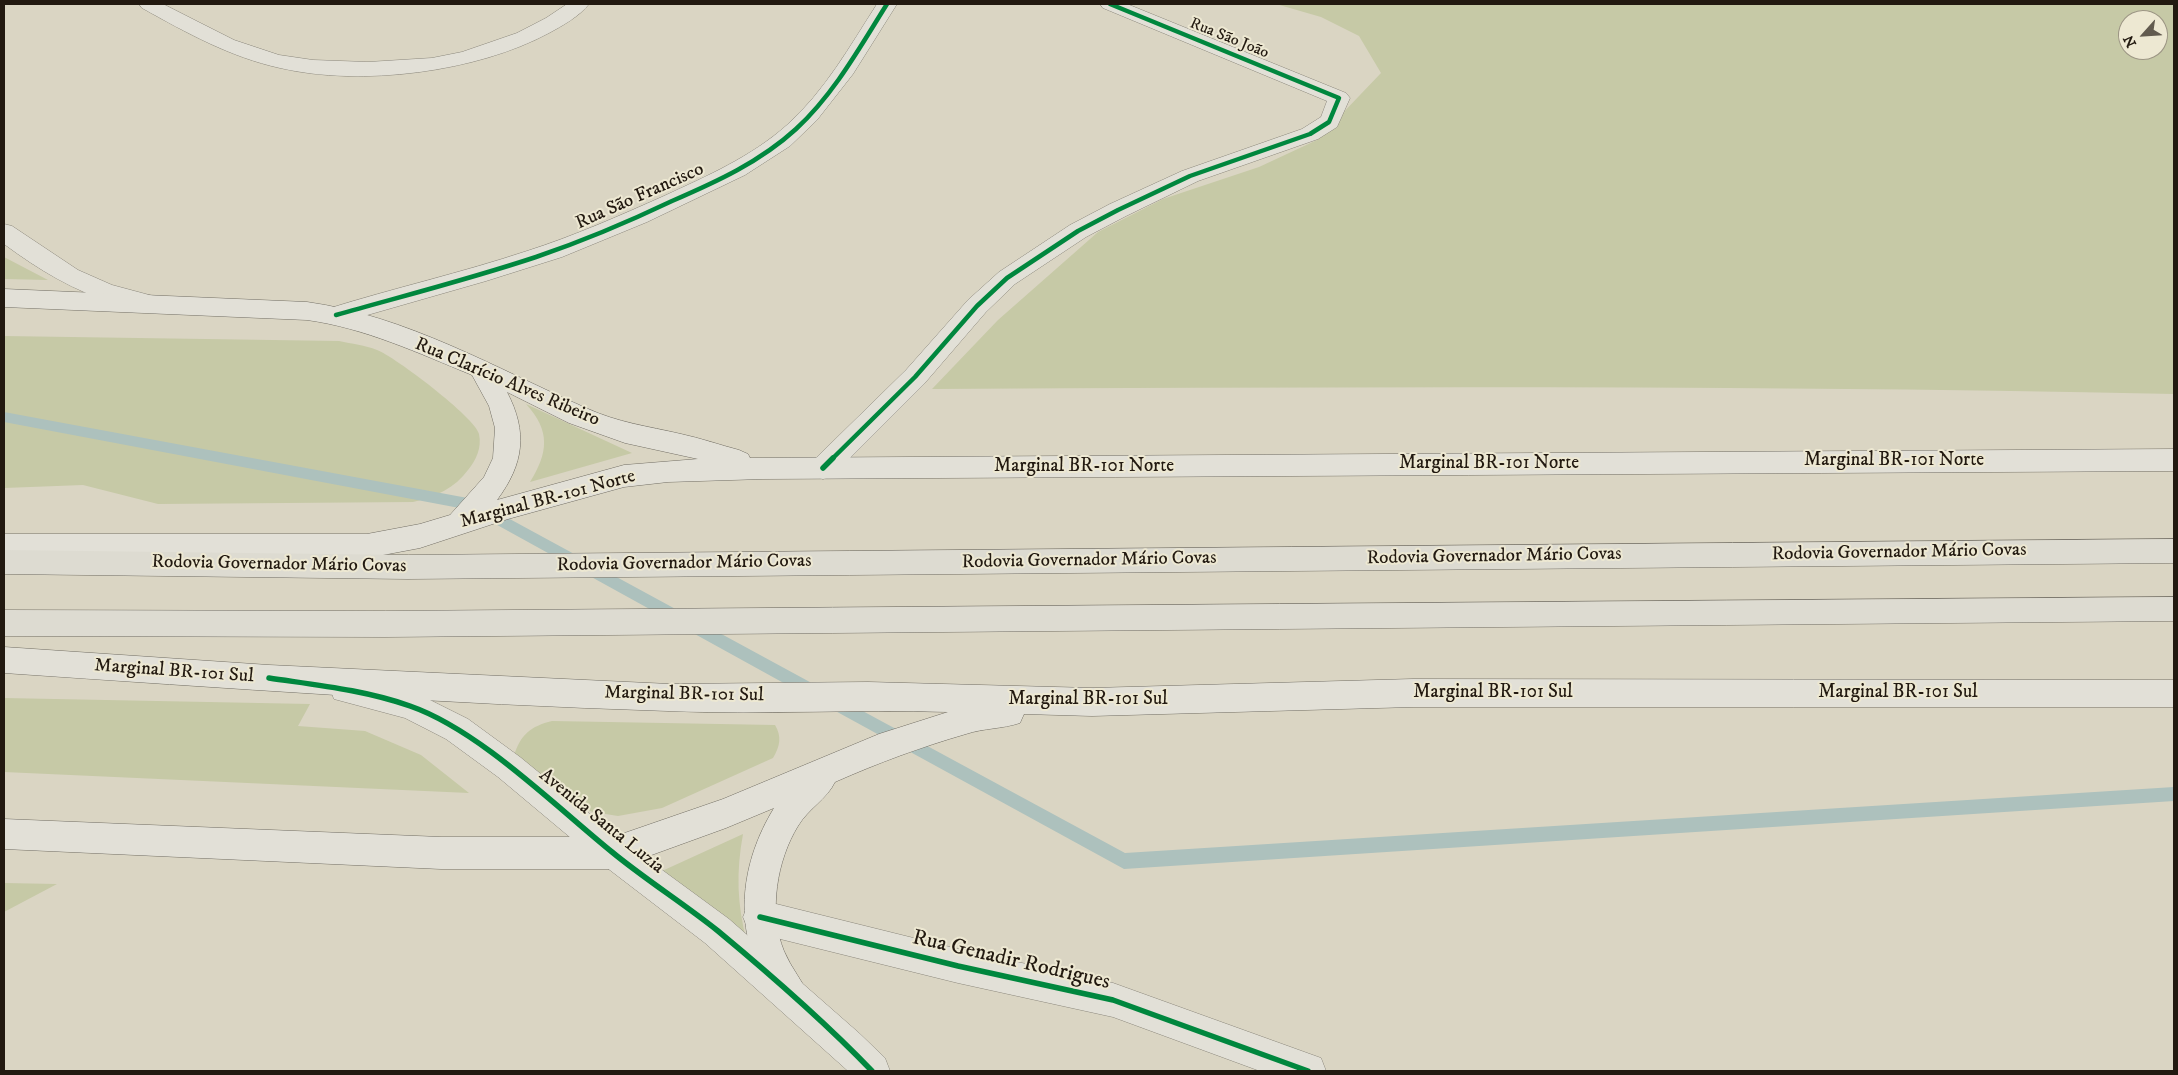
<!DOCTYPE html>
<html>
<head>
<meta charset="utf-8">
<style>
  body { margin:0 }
  #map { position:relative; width:2178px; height:1075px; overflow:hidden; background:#dad5c3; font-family:"IM FELL DW Pica",serif }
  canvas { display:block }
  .frame { position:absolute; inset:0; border:5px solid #221910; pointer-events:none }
  .north { position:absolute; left:2118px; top:10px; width:50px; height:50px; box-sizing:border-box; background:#ede8d2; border:1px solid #9c9584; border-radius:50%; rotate:244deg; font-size:14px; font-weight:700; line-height:20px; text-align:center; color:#221910 }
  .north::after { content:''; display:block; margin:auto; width:18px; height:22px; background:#625b4f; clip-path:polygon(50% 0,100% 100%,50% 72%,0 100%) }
</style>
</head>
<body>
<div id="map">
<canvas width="2178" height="1075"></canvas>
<div class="frame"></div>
<div class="north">N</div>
</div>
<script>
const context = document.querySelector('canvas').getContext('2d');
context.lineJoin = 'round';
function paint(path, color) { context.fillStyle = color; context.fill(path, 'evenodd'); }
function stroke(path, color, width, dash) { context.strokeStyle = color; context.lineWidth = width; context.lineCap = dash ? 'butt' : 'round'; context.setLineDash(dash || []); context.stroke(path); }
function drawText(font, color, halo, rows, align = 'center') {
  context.font = font + ' "IM FELL DW Pica",serif'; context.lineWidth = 4; context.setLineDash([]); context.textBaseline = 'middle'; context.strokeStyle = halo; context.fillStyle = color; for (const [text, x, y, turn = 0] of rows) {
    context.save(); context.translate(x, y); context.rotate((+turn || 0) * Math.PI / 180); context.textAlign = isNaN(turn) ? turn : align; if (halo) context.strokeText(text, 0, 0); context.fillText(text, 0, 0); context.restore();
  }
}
const green = new Path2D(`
  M1276,4h898v390c-414,-9 -828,-7 -1242,-5l66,-69 100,-88 65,-33 96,-32 58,-27 64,-67 -22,-37 -38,-19zM2128,20h30v30h-30z
  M4,257l44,23 -44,-1z
  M4,336l335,5c13,3 26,4 38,9 17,6 99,68 102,84 3,14 -3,26 -11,36 -13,18 -33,27 -55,32l-255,2 -75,-19 -79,3z
  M526,404l106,49 -102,29c18,-29 21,-51 -4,-78z
  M4,698l306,6 -12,22 67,5 56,24 48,38 -465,-21z
  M552,721l223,4c7,12 5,21 -2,33l-111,50 -44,8 -25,-4 -21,-8 -58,-48c6,-21 17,-30 38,-35z
  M743,834c-7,38 -6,71 4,108l-85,-71z
  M4,883l53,1 -53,28z`);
const stream = new Path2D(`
  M4,412l469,87 346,188 2,5 -2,5 -5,2 -5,-2 -339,-187 -466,-88z
  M835,696l290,157 1049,-66v14l-1050,68 -294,-161 -2,-5 2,-5z`);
const minor = new Path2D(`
  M139,4h24l71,36 45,15 34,5 55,2 64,-4 30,-6 55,-19 29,-15 21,-14h22c-9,12 -27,22 -40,29 -72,39 -188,54 -269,35 -50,-11 -93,-35 -138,-60z
  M877,4h20l-44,70 -36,46 -27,26 -45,29 -98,47 -85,35 -76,24 -150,43 -9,-3 -3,-6 3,-6c67,-21 134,-36 200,-58 47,-15 92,-35 137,-55 43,-20 87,-39 123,-71 38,-34 63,-79 90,-121z
  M1100,4h27l219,89 4,5 -13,29 -19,12 -120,42 -72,35 -40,21 -71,47 -29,28 -62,72 -92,92 -9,3 -9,-3 -4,-8 4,-8 92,-90 62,-70 31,-28 71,-47 40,-21 72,-33 120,-42 19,-12 6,-16 -224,-93z
  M760,900l198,49 155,34 208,75 5,13h-66l-147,-54 -155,-34 -198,-49 -12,-5 -5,-12 5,-12z`);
const tertiary = new Path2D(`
  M4,224l8,2 66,44 34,15 41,11 4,6 -4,6c-12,4 -25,0 -37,-4 -42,-13 -77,-34 -112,-60z
  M345,676l77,20 46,23 52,38 104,85 105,77 130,114 26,25 5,13h-42l-143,-128 -103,-79 -104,-87 -52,-38 -41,-21 -71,-19 -4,-10 4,-10z`);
const secondary = new Path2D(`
  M4,289l303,13c100,14 188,66 279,106 33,15 61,18 95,26 19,4 39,11 58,16l9,4 2,4 1424,-9v22l-1411,8 -95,3 -44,5 -116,32 -88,29 -53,10h-363v-24h363l53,-10 30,-9 34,-38 9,-19 2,-30 -6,-22 -17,-31c-54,-22 -107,-47 -165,-55l-303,-13zM507,392l62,31 56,20 73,16 -74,6 -127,35c27,-36 31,-68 10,-108z
  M4,647l265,18 401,19 198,-2 224,6 321,-9 761,1v27h-761l-321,9 -68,-2 -4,9c-18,6 -36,5 -54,11 -45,13 -88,29 -131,48 -8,17 -27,27 -37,44 -21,34 -30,86 -14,125 7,17 19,30 26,47l-5,12 -12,5c-15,-6 -21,-18 -29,-33 -31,-57 -23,-120 10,-174l-48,20 -113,41h-172l-437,-20v-30l437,18h172l110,-38 156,-65 69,-22c-93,-3 -187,3 -280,-1 -222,-7 -443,-23 -664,-38z`);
const motorway = new Path2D(`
  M2174,539v24l-1766,16 -404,-5v-24l404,5z
  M2174,597v24l-1789,16 -381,-1v-26l381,1z`);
const cyclewayFar1 = new Path2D(`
  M336,315c67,-19 134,-36 200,-58 47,-16 92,-35 136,-56 44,-19 88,-39 124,-72 38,-35 64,-82 91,-125
  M832,459l83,-82 62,-71 30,-28 71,-47 40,-21 72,-34 120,-42 19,-12 10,-24 -229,-94`);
const cycleway = new Path2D(`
  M823,468l10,-10
  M269,678c47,7 96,12 141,28 69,24 144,99 202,146 34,28 71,51 106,79 53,44 106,90 154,140
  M760,917l198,49 155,34 195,71`);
const farStreetnames = [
  ["Rua São João",1229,39,22]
];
const streetNames = [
  ["Rua São Francisco",640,197,-24],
  ["Rua Clarício Alves Ribeiro",507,383,23],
  ["Marginal BR-101 Norte",1894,461],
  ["Marginal BR-101 Norte",1489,464],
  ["Marginal BR-101 Norte",1084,467],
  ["Marginal BR-101 Norte",548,500,-15],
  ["Rodovia Governador Mário Covas",1899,553,-1],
  ["Rodovia Governador Mário Covas",1494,557,-1],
  ["Rodovia Governador Mário Covas",1089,561,-1],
  ["Rodovia Governador Mário Covas",684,564,-1],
  ["Rodovia Governador Mário Covas",279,565,1],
  ["Marginal BR-101 Sul",174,672,4],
  ["Marginal BR-101 Sul",1493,693],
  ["Marginal BR-101 Sul",1898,693],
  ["Marginal BR-101 Sul",684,695,1],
  ["Marginal BR-101 Sul",1088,700],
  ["Avenida Santa Luzia",601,822,39]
];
const nearStreetnames = [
  ["Rua Genadir Rodrigues",1011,961,13]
];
paint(green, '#c6c9a6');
paint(stream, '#adc1bd');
stroke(minor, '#8b877c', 1);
stroke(tertiary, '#8b877c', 1);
stroke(secondary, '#726e64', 1);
stroke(motorway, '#726e64', 1);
paint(minor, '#e2e0d7');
paint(tertiary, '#e2e0d7');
paint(secondary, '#e2e0d7');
paint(motorway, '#dddbd1');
stroke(cyclewayFar1, '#00873e', 4.5);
stroke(cycleway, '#00873e', 5.5);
drawText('16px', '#221910', '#ede8d2', farStreetnames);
drawText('19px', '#221910', '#ede8d2', streetNames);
drawText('22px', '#221910', '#ede8d2', nearStreetnames);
</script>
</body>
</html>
